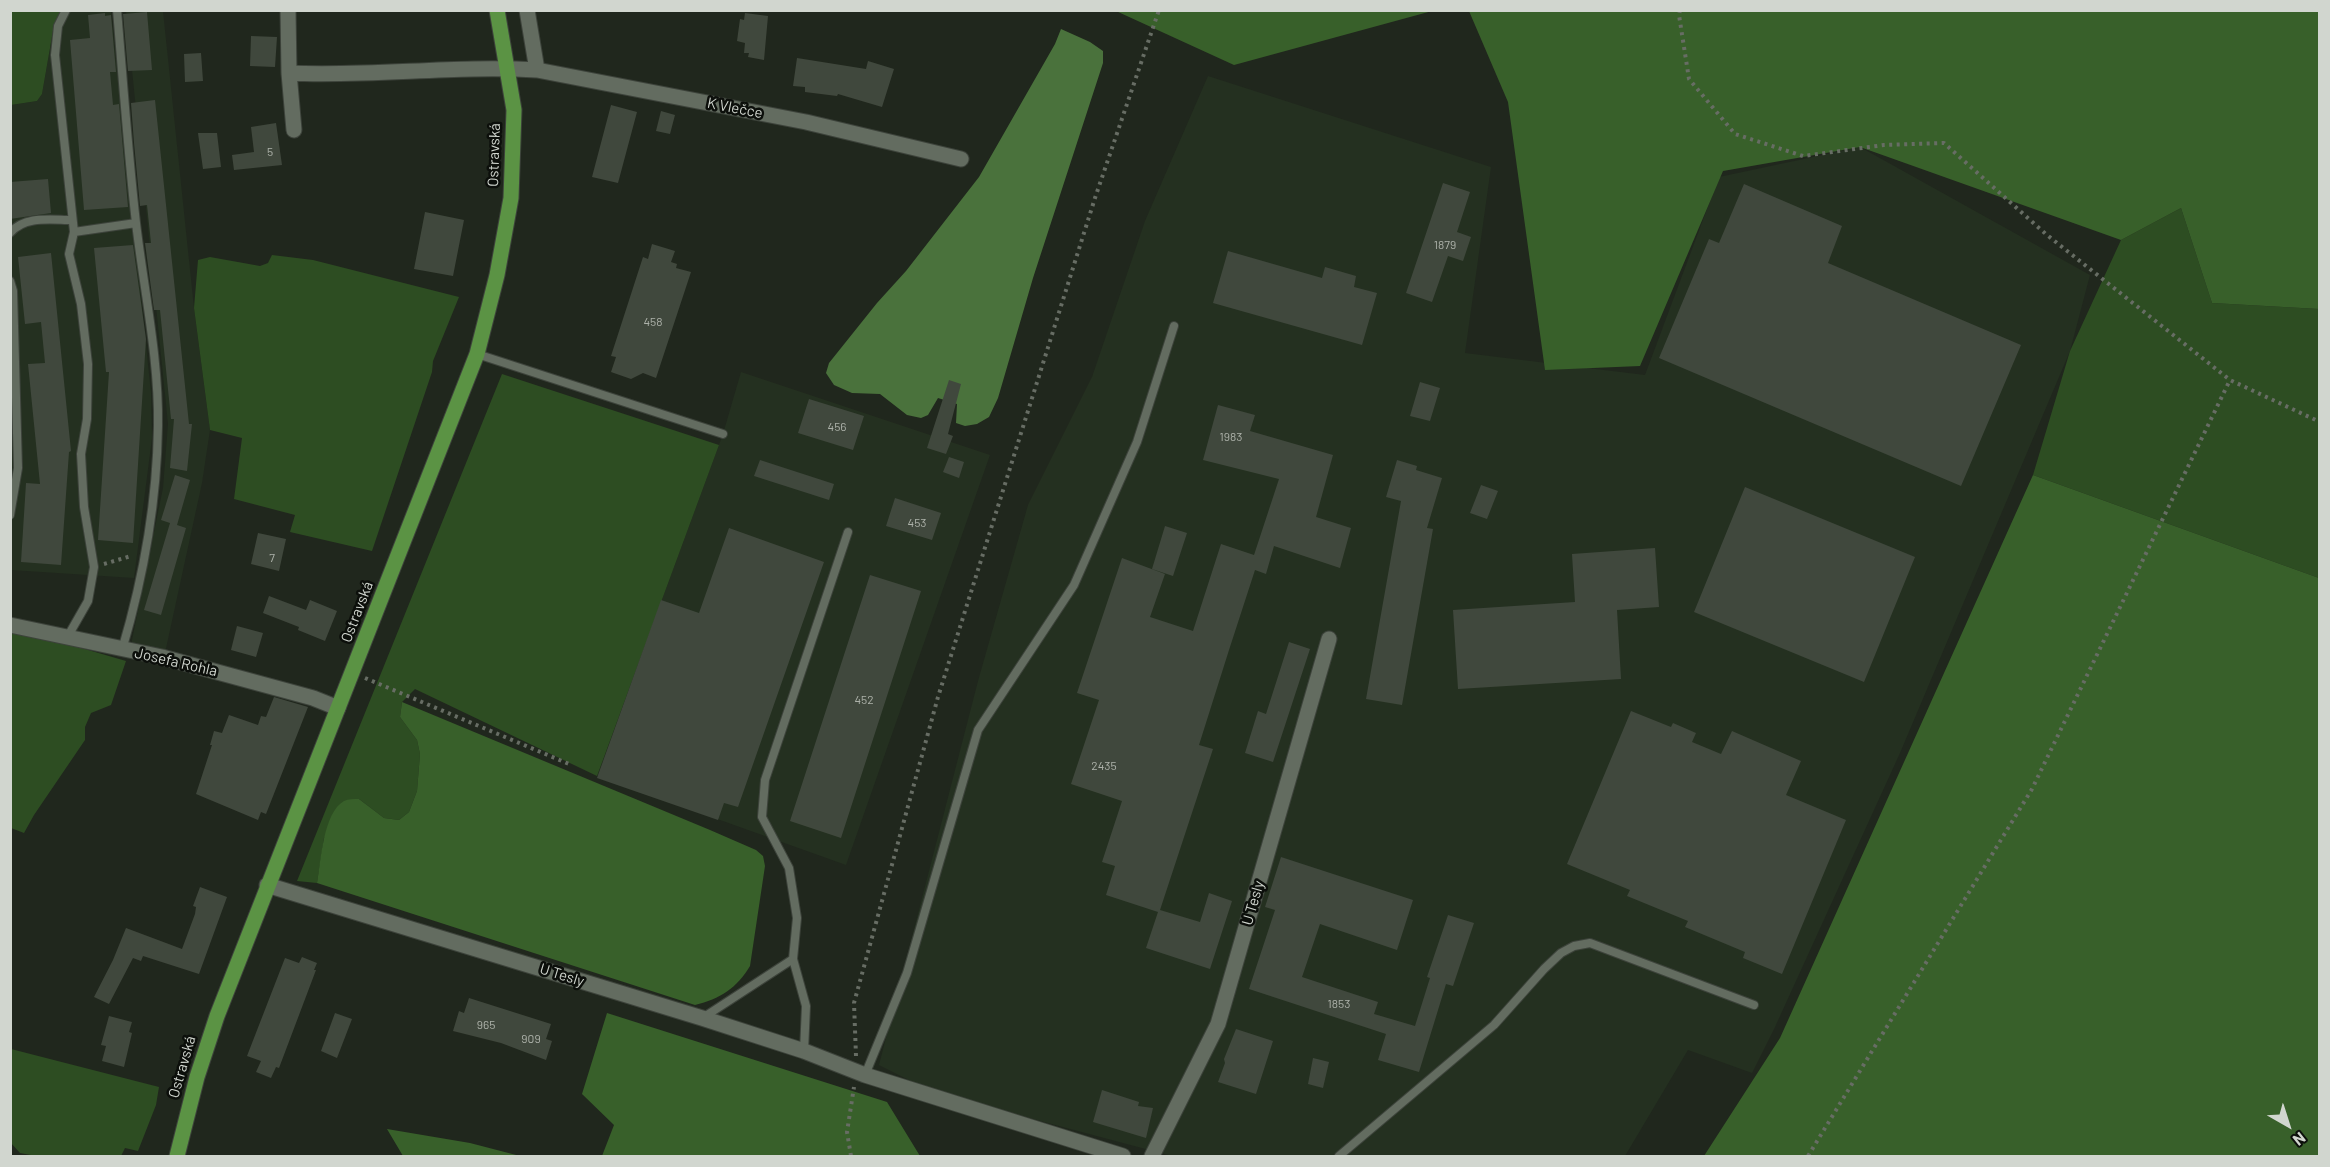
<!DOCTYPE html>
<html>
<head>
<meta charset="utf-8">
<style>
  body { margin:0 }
  #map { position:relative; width:2330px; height:1167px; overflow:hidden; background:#20271d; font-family:Barlow,sans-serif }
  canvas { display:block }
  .frame { position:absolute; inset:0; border:12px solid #d1d6cf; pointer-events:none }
  .north { position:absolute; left:2258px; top:1095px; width:60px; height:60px; -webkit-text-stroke:4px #0c0f0b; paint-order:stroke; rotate:141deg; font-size:16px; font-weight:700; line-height:24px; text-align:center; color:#d1d6cf }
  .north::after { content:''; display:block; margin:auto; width:21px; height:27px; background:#d1d6cf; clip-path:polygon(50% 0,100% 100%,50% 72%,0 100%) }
</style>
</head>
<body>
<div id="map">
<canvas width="2330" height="1167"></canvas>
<div class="frame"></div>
<div class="north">N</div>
</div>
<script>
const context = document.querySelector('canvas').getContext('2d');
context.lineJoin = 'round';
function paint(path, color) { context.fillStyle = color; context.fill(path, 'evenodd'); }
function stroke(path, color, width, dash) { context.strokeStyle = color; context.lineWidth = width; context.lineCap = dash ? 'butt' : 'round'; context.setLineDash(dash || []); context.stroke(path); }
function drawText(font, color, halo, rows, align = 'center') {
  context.font = font + ' Barlow,sans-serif'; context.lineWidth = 5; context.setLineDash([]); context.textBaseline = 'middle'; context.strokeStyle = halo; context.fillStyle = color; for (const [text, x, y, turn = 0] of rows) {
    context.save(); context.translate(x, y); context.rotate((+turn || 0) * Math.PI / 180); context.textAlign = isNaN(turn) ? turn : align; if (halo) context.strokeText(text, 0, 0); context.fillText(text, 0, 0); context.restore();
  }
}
const built = new Path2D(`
  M62,11h49l40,382 1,45 -18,140 -123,-8v-465l26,-4 5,-7 12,-69z
  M126,11h37l31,297 16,122 -8,53 -37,170 -34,-8 32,-157 5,-64z
  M1208,76l283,91 -26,186 180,22 74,-198 141,-30 230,128 -20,76 -170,402 -125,274 -23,46 -64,-23 -63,106h-453l-237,-63 -56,-28 99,-384 50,-176 64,-128 53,-156z
  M741,372l249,83 -144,410 -249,-89 126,-342z`);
const green = new Path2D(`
  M11,11h51l-8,14 -12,69 -5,7 -26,4z
  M2181,208l31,95 107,6v269l-286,-103 37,-124 51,-111z
  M272,255l41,5 146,37 -26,64 -1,11 -60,179 -82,-19 5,-17 -61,-16 8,-61 -32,-8 -16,-122 4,-48 12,-3 50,9 8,-3z
  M502,374l217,71 -122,331 -182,-87 -13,13 -2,15 17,23 3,14 -3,37 -8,21 -10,8 -15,-2 -25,-19 -35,39 -7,45 -20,-2z
  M11,631l43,9 72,21 -15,44 -20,8 -6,14v13l-51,75 -10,18 -13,-5z
  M11,1049l148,38 -3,18 -18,46 -13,-3 -4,8h-85l-16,-3 -9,-10z`);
const forest = new Path2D(`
  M1116,11h316l-198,54z
  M1469,11h850v298l-107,-6 -31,-95 -60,32 -261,-93 -137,24 -83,195 -95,4 -37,-268z
  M2033,475l286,103v578h-615l76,-118z
  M402,702l308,128 46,20 7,6 2,10 -15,100c-13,22 -30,33 -55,39l-378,-122c4,-22 6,-70 27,-82 4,-2 10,-2 15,-2l25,19 15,2 10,-8 8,-21 3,-37 -3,-14 -17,-23z
  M607,1013l280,89 33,54h-318l12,-31 -32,-31z
  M387,1129l83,14 50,13h-117z`);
const water = new Path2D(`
  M1061,29l29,13 13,9v12l-70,215 -35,120 -9,19 -12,7 -12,2 -9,-3 1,-19 -19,-6 -10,17 -7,3 -14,-3 -27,-21 -28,-1 -18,-8 -8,-12 3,-10 48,-60 29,-32 73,-94 76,-133z`);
const building = new Path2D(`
  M147,12l5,58 -24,1 -5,-57z
  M105,13v3l6,-1 5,57h-6l3,33 6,-1 9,103 -44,3 -14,-170 20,-2 -2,-23z
  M745,13l23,3 -4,44 -16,-3 1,-4h-5l1,-10 -8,-2 3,-22 4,1z
  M251,36l26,1 -2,30 -25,-1z
  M201,53l2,28 -18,1 -1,-28z
  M797,58l69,11 2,-8 26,8 -12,38 -44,-13 -1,2 -32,-4v-5l-12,-1z
  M155,100l34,324h3l-5,47 -17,-3 4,-49h-3l-11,-109h-6l-5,-37 -4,-30h6l-4,-38 -7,1 -6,-63 -3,-40z
  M611,105l26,7 -19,71 -26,-6z
  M661,111l14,4 -5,19 -14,-3z
  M276,123l6,42 -48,5 -2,-15 22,-3 -3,-25z
  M198,133h19l4,34 -18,2z
  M48,179l3,34 -41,6v-37z
  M1443,183l27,9 -13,40 14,5 -8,24 -15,-5 -16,46 -26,-9z
  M1744,184l98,42 -14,37 193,82 -60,141 -302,-128 50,-119 10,4z
  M425,212l39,8 -11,56 -39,-7z
  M652,244l23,7 -4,11 6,2 -1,4 15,4 -35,106 -13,-5 -12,6 -20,-7 5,-15 -5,-1 32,-99 5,2z
  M133,245l13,94 -13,204 -35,-3 11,-168h-3l-12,-124z
  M1228,251l94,27 3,-11 31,9 -2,11 23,6 -15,52 -149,-42z
  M51,253l20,198 -2,1 -8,113 -40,-3 5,-79 14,1 -12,-120 17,-1 -4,-41 -16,2 -7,-67z
  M949,380l12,4 -13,50 5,2 -7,18 -19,-6z
  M1420,382l20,6 -10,33 -20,-5z
  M809,399l55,17 -11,34 -55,-17z
  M1218,405l37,10 -5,16 83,24 -17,62 35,11 -11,40 -66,-22 -8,28 -11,-4 -26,80 -30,95 14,4 -53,161 40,12 9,-29 23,8 -22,68 -64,-21 12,-36 -52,-17 9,-29 -13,-4 20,-61 -51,-17 28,-84 -22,-7 45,-135 43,16 -15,43 43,14 28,-87 33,11 25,-76 -76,-19z
  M949,457l15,5 -5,16 -16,-6z
  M760,460l74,24 -5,16 -75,-24z
  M1397,460l20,6 -1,4 26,8 -15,50 6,1 -31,176 -36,-6 35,-198 -15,-4z
  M175,475l15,5 -13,45 9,3 -25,87 -17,-5 26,-87 -9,-3z
  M1481,485l17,6 -11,28 -17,-6z
  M1745,487l170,70 -51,125 -170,-70z
  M895,498l46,15 -9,27 -46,-14z
  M1165,526l22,7 -14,43 -21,-7z
  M729,528l95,34 -86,245 -14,-4 -6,17 -121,-42 64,-178 38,13z
  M258,533l28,6 -7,32 -28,-7z
  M1655,548l4,59 -42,3 4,69 -163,10 -5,-79 122,-8 -3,-48z
  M870,575l51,16 -80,247 -51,-17z
  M269,596l37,14 4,-10 27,11 -12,30 -27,-11 1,-3 -36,-14z
  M237,626l26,7 -7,24 -25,-7z
  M1289,642l21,7 -37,113 -28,-9 13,-42 8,3z
  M274,697l34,10 -42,107 -5,-2 -3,8 -62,-26 16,-49h-2l4,-14 8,2 7,-18 29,10 3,-9 5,1z
  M1631,711l40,16 2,-4 23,10 -4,9 29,12 11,-23 69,30 -15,34 60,25 -64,154 -39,-16 2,-6 -60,-25 3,-6 -61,-25 3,-6 -63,-26z
  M1281,857l132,43 -16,50 -77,-26 -18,53 76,25 -4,12 41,12 15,-48 -3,-1 21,-62 26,8 -21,63 -7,-2 -27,88 -41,-12 8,-26 -137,-45 26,-79 -10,-3z
  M200,887l27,10 -28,77 -56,-18 -2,5 -8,-3 -24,46 -15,-7 19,-37 13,-32 56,21 13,-35 1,-7 -3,-1z
  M302,957l15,6 -3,7h2l-37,98 -3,-1 -5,11 -15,-6 5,-11 -14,-5 38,-98 14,5z
  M469,998l82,26 -5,15 6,2 -6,19 -45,-17 -48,-12 6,-20 5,2z
  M335,1013l17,6 -15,39 -16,-7z
  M109,1016l23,6 -3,10 3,1 -8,34 -22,-6 4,-15 -5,-1z
  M1236,1029l37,12 -17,53 -38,-12 7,-19 -1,-4z
  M1313,1058l16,4 -6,26 -15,-4z
  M1102,1090l37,12 -1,4 15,2 -7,30 -53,-16z`);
const path = new Path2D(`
  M1680,10l-1,5 10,64 46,55 68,22 81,-11 60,-2 103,92 183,145 90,42
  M104,564l27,-8
  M365,678l204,86
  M856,1056l-2,-53 84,-306 157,-499 64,-188
  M851,1156l-4,-24 7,-45
  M1808,1156l224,-367 198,-409`);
const lane = new Path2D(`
  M66,10l-8,16 -3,29 19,177 -5,22 12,50 7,60 -1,55 -6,35 3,53 10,60 -6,34 -20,35
  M117,10c6,71 11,143 19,213 8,68 23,135 22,203 -1,75 -15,153 -36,224
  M74,232l62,-9
  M10,233c15,-18 42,-13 62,-13
  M10,281l3,10 5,177 -8,47
  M477,354l246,80
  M704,1017l89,-58
  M804,1051l2,-45 -13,-47 4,-41 -8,-50 -27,-51 3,-37 83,-248
  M865,1075l42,-102 71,-243 96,-145 63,-143 37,-116
  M1339,1156l155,-131 50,-56 17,-16 13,-7 16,-3 164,62`);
const street = new Path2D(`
  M288,10l1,63c83,4 165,-8 248,-3l269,52 155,37
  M527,10l10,60
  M289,73l5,57
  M10,625l152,32 151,41 25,10
  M267,885l435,133 102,33 61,24 258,81
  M1152,1156l66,-132 111,-385`);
const primary = new Path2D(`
  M177,1156l20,-79 20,-61 260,-662 20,-79 14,-77 3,-88 -17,-100`);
const numberNames = [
  ["5",270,152],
  ["1879",1445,245],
  ["458",653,322],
  ["456",837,427],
  ["1983",1231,437],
  ["453",917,523],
  ["7",272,558],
  ["452",864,700],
  ["2435",1104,766],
  ["1853",1339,1004],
  ["965",486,1025],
  ["909",531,1039]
];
const streetNames = [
  ["K Vlečce",735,108,11],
  ["Ostravská",494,155,-88],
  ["Ostravská",357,612,-69],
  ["Josefa Rohla",176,662,13],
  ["U Tesly",1253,903,-74],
  ["U Tesly",562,975,17],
  ["Ostravská",182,1067,-74]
];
paint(built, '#243020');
paint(green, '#2d4d22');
paint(forest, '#38602a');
paint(water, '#4a723c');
paint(building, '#40483d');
stroke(lane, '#3d433b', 10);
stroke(street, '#3d433b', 17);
stroke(primary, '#3d433b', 17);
stroke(path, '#676d64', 4, [3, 4.5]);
stroke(lane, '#636c60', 8);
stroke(street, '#636c60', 15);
stroke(primary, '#5b9344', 15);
drawText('12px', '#adb2aa', null, numberNames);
drawText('15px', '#d1d6cf', '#0c0f0b', streetNames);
</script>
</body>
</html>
